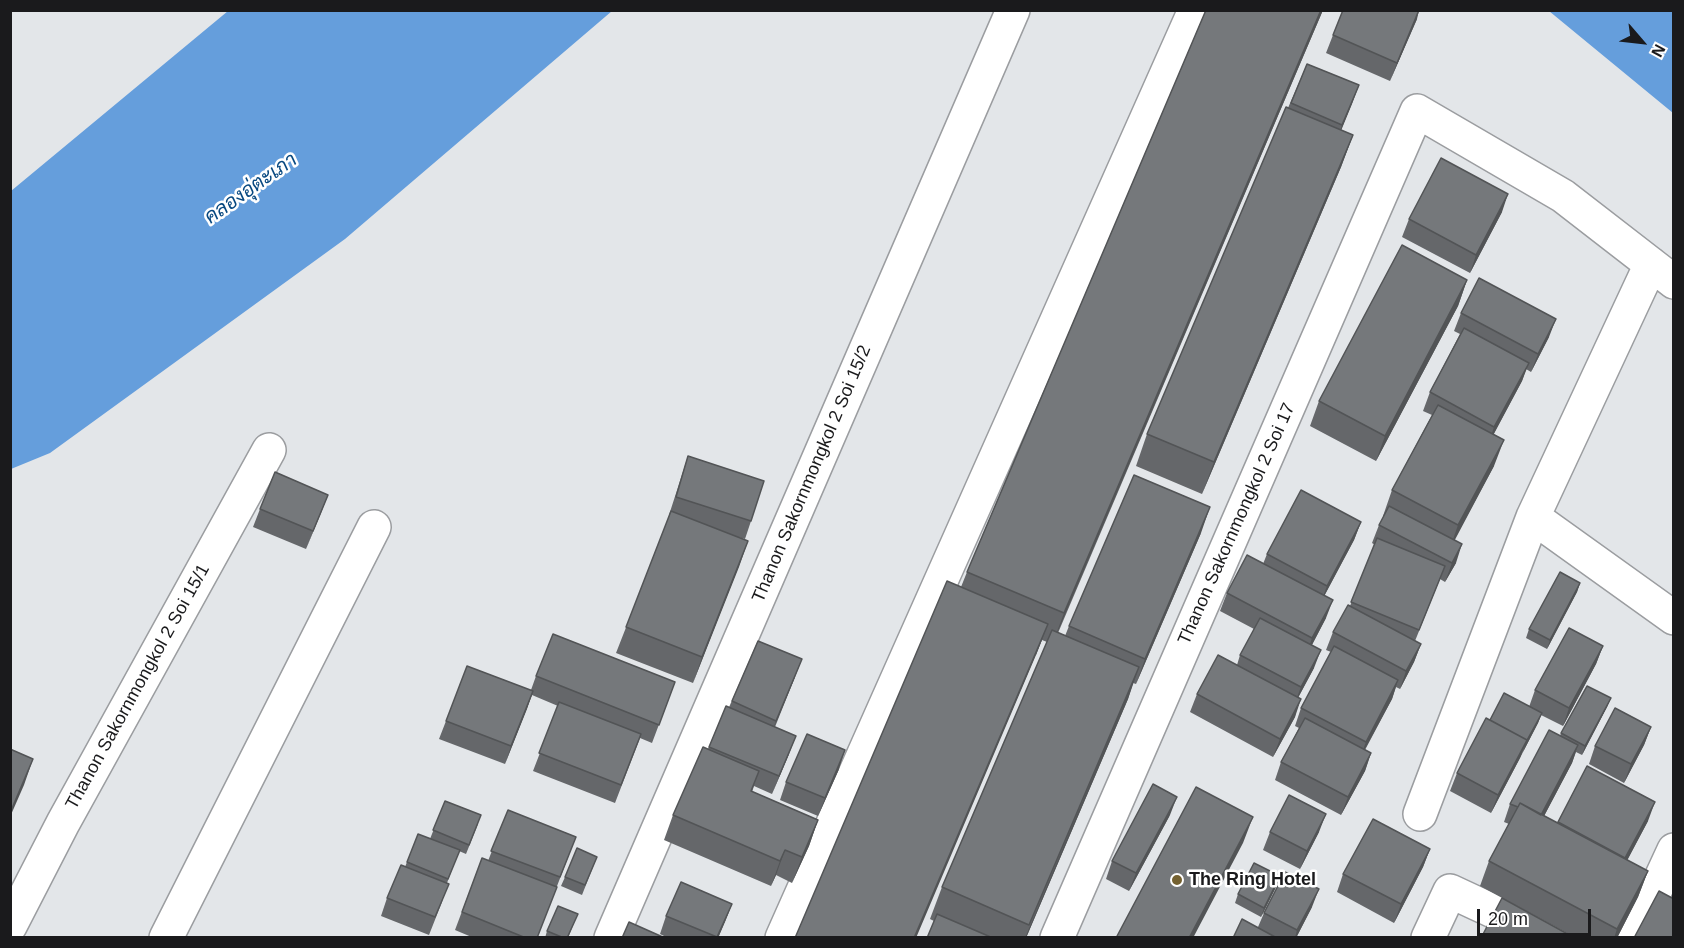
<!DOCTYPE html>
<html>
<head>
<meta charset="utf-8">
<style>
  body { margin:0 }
  #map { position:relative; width:1684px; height:948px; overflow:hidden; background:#e3e6e9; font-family:Arial,sans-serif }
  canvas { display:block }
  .frame { position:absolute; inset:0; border:12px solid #1a1a1c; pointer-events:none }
  .north { position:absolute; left:1612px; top:12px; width:60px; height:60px; -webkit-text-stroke:4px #fff; paint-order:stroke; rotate:118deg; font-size:16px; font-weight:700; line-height:24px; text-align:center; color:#1a1a1c }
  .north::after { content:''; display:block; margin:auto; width:21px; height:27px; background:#1a1a1c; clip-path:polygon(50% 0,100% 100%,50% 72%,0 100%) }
  .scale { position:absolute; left:1477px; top:909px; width:114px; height:27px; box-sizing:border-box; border:3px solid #1a1a1c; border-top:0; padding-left:8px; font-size:18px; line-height:21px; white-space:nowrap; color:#1a1a1c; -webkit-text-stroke:4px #fff; paint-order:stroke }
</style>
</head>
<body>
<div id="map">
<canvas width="1684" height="948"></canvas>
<div class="frame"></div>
<div class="north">N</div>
<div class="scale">20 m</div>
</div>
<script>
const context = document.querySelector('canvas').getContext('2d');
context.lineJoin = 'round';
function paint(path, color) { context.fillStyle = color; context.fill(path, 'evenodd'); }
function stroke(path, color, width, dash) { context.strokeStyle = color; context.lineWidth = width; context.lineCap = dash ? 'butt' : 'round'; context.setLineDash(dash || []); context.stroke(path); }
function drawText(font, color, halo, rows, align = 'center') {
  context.font = font + ' Arial,Sarabun,sans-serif'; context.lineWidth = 5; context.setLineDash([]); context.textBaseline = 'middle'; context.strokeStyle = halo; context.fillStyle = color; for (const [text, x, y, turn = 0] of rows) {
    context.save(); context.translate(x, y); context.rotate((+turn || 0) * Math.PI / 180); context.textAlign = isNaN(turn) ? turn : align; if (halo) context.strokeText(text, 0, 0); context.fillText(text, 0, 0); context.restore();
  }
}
const water = new Path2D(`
  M228,11h384l-267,228 -295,214 -39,16v-278z
  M1549,11h124v102z`);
const street = new Path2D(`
  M1533,517l141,101
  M1420,814l113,-297 118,-253
  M10,926l53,-103 206,-373
  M166,938l208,-411
  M611,938l402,-928
  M782,938l413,-928
  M1057,938l360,-827 146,85 111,86
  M1428,938l22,-47 101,47
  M1629,938l20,-34 25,-54`);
const wall = new Path2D(`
  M1206,10h117l-265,623 7,3 4,-10 132,-93 -65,151 -3,-1 -5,16 -102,239h-99l7,-17 -4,-2 12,-32 105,-245 -5,-2 -6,15 -75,-68 6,-15z
  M1417,19l-27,62 -64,-28 7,-18z
  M1307,64l52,21 -18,45 12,5 -12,32 -139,327 -66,-28 11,-32z
  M1502,212l-32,61 -68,-36 7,-18z
  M1467,280l-9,26 -82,155 -66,-35 9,-25z
  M1461,313l88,24 -18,35 -5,-3 -4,12 -29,54 1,31 -40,74 2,23 -11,19 -5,-3 -25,62 6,3 -7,18 -14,27 -4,-2 -4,12 -27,51 6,3 -6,18 -24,44 -66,-35 6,-18 18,-34 -4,-2 6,-18 30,-56 -5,-2 7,-18 17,-26 25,-61 -3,-2 7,-18 5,-9h-1l9,-26 40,-75 -9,-4 7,-19 30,-58 -6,-3z
  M688,456l63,65 -6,18 -11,-3 14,5 -55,142 -77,-30 54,-138h-1z
  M328,495l-22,54 -53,-22 7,-18z
  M1361,522l-7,18 -30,56 2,22 -14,27 2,23 -16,30 -3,19 -22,40 -83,-45 7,-18 40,-29 3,-10 14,-26 -34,-18 7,-18 36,-29 4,-10z
  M1580,583l-3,9 -30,57 -21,-11 3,-9z
  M1603,646l-7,18 -33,62 -22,-11 -3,8 -15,29 -3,6 -29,55 -41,-22 7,-18 33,-53 39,-13 6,-17z
  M536,676l139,6 -23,61 -12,-5 -25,65 -82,-32 25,-65 -26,-11 -27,69 -66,-25 7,-18 85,-31z
  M795,677l-20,50 14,27 -17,40 -18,-8 -2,6 66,28 -9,26 -17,37 -16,-8 -5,11 -107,-46 9,-25 35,-66 18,-43 3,2 3,-7z
  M1611,698l-4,9 -25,48 -6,-3 -4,11 -28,53 13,7 91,-2 -21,39 21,11 -10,26 -21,41h-41l-96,-52 9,-25 20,-37 -5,-2 6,-18 50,-68 1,-3z
  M1651,727l-7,18 -20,38 -35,-19 6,-18z
  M839,769l-21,47 -38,-16 6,-18z
  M445,801l33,23 -12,30 -7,-3 -12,32 -5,19 -13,33 -48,-19 6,-18 18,-31 13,-33 12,5z
  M508,810l61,45 -32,83h-63l-19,-8 27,-72 6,3z
  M1170,815l-41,76 -23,-12 6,-18z
  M1270,832h49l-19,37 -37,-19z
  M1430,849l-7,18 -29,56 -57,-31 6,-18z
  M597,857l-15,38 -21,-9 4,-9z
  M1280,876l-3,9 -16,32 -26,-14 3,-9z
  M732,904l-14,34h-50l-8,-4 6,-18z
  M1312,907l-16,31h-63l25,-11 6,-14z
  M574,923l-6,15h-23l2,-7z`);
const shadedWall = new Path2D(`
  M1321,10h2l-271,635 12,-32z
  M1419,10l-2,9 -27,62 7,-18z
  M1359,85l-7,19 -16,39 6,-18z
  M1353,135l-12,32 -139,327 12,-32z
  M1508,194l-6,18 -32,61 6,-18z
  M1467,280l-9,26 -82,155 9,-25z
  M1556,319l-7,18 -18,35 7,-18z
  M1529,363l-7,18 -34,64 6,-18z
  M1504,440l-10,26 -45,85 9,-26z
  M328,495l-7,18 -15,36 7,-18z
  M1210,507l-9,26 -65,151 9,-25z
  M1361,522l-7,18 -34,64 7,-18z
  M748,541l-9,26 -46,116 9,-26z
  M1462,544l-6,19 -11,19 7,-19z
  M1580,583l-3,9 -30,57 3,-9z
  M1333,600l-7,18 -20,38 6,-18z
  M1048,624l-12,31 -120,283h-2z
  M1421,644l-7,18 -14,27 6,-18z
  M1603,646l-7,18 -33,62 6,-18z
  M1321,650l-7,18 -20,37 7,-18z
  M802,659l-7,18 -26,62 7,-18z
  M1139,667l-11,32 -102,239h-1z
  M1398,680l-6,19 -33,61 7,-18z
  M533,691l-6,18 -22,55 6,-18z
  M1611,698l-4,9 -25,48 3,-9z
  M1301,699l-6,18 -22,40 7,-18z
  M1542,713l-4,10 -15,29 3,-10z
  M1651,727l-7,18 -20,38 7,-19z
  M796,736l-7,18 -17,40 7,-18z
  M1527,740l-7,18 -29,55 7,-18z
  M1578,745l-6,18 -39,74 6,-18z
  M845,750l-6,19 -21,47 7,-18z
  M1371,753l-6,18 -24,44 7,-18z
  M33,759l-9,26 -14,32v-4z
  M1177,797l-7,18 -41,76 7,-18z
  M1655,802l-7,19 -29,55 6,-18z
  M1326,814l-7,18 -19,37 7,-18z
  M1253,817l-10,26 -50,95h-4z
  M818,820l-9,26 -17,37 10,-26z
  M1430,849l-7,18 -29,56 7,-19z
  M785,850l-9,25 -5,11 9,-25z
  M1648,871l-10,26 -21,41h-3l3,-9z
  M1280,876l-3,9 -16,32 3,-9z
  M1319,889l-7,18 -16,31h-1l2,-8z
  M732,904l-7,18 -7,16h-1z`);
const building = new Path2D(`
  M1206,10h115l-257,603 -97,-41z
  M1343,10h76l-22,53 -64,-28z
  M1307,64l52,21 -17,40 -51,-22z
  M1286,107l67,28 -139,327 -67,-28z
  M1441,158l67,36 -32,61 -67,-36z
  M1402,245l65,35 -82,156 -66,-35z
  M1479,278l77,41 -18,35 -77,-41z
  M1464,328l65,35 -35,64 -64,-35z
  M1438,405l66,35 -46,85 -66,-35z
  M688,456l76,25 -13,40 -75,-24z
  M275,472l53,23 -15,36 -53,-22z
  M1134,475l76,32 -65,152 -76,-33z
  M1301,490l60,32 -34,64 -60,-32z
  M1389,506l73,38 -10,19 -73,-38z
  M671,511l77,30 -46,116 -76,-30z
  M1377,538l68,28 -26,64 -68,-28z
  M1247,555l86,45 -21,38 -85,-45z
  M1560,572l20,11 -30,57 -21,-11z
  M947,581l101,43 -134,314h-119z
  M1348,605l73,39 -15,27 -73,-39z
  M1260,618l61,32 -20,37 -61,-32z
  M1569,628l34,18 -34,62 -34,-18z
  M1052,630l87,37 -110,258 -87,-38z
  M553,634l122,48 -16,43 -123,-49z
  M758,641l44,18 -26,62 -44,-20z
  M1334,646l64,34 -32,62 -65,-34z
  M1218,655l83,44 -21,40 -83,-45z
  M467,666l66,25 -22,55 -65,-25z
  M1587,686l24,12 -26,48 -24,-13z
  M1504,693l38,20 -16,29 1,-2 -37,-20z
  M559,702l82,32 -20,51 -82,-32z
  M726,706l70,30 -17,40 -70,-29z
  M1615,708l36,19 -20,37 -36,-18z
  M1305,718l66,35 -23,44 -67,-35z
  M1486,718l41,22 -29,55 -41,-22z
  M1549,730l29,15 -37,70 -21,-12 -2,4 -8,-3z
  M807,734l38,16 -20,48 -39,-16z
  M703,747l56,24 -8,20 67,29 -16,37 -17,-7 -5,11 -107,-46z
  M10,749l23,10 -23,54z
  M1587,766l68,36 -30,56 -67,-36z
  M1153,784l24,13 -41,76 -24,-12z
  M1196,787l57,30 -64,121h-73z
  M1289,795l37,19 -19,37 -37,-19z
  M445,801l36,14 -12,30 -36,-15z
  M1520,803l128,68 -31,58 -128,-68z
  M508,810l68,27 -16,40 -69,-26z
  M1373,819l57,30 -29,55 -58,-30z
  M418,834l42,16 -12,29 -41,-17z
  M577,848l20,9 -12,28 -20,-8z
  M482,858l75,29 -20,51h-11l-64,-26z
  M1254,863l26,13 -16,32 -26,-14z
  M401,865l48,19 -14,33 -48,-19z
  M1285,872l34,17 -22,41 -33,-17z
  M681,882l51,22 -15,33 -51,-21z
  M1659,891l15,8v39h-40z
  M1502,898l73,40h-94z
  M558,906l20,8 -11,24h-3l-17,-7z
  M937,914l56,24h-66z
  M1242,919l35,19h-44z
  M629,922l36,16h-43z`);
const markers = [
  [1177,880,6,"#746130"]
];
const streetNames = [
  ["Thanon Sakornmongkol 2 Soi 15/2",812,474,-67],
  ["Thanon Sakornmongkol 2 Soi 17",1237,524,-66],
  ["Thanon Sakornmongkol 2 Soi 15/1",138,687,-61]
];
const poiNames = [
  ["The Ring Hotel",1189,880]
];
const waterNames = [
  ["คลองอุ่ตะเภา",251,189,-35]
];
paint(water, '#659edc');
stroke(street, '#9b9da0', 36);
stroke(street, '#fff', 33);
paint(wall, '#65676a');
paint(shadedWall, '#525456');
paint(building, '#75787b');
stroke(building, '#525456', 1.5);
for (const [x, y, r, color] of markers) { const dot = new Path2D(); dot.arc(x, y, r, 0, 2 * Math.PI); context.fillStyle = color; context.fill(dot); stroke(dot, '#fff', 2); }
drawText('18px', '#1a1a1c', '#fff', streetNames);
drawText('bold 18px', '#1a1a1c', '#fff', poiNames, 'left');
drawText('italic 20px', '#074880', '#fff', waterNames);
</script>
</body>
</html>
